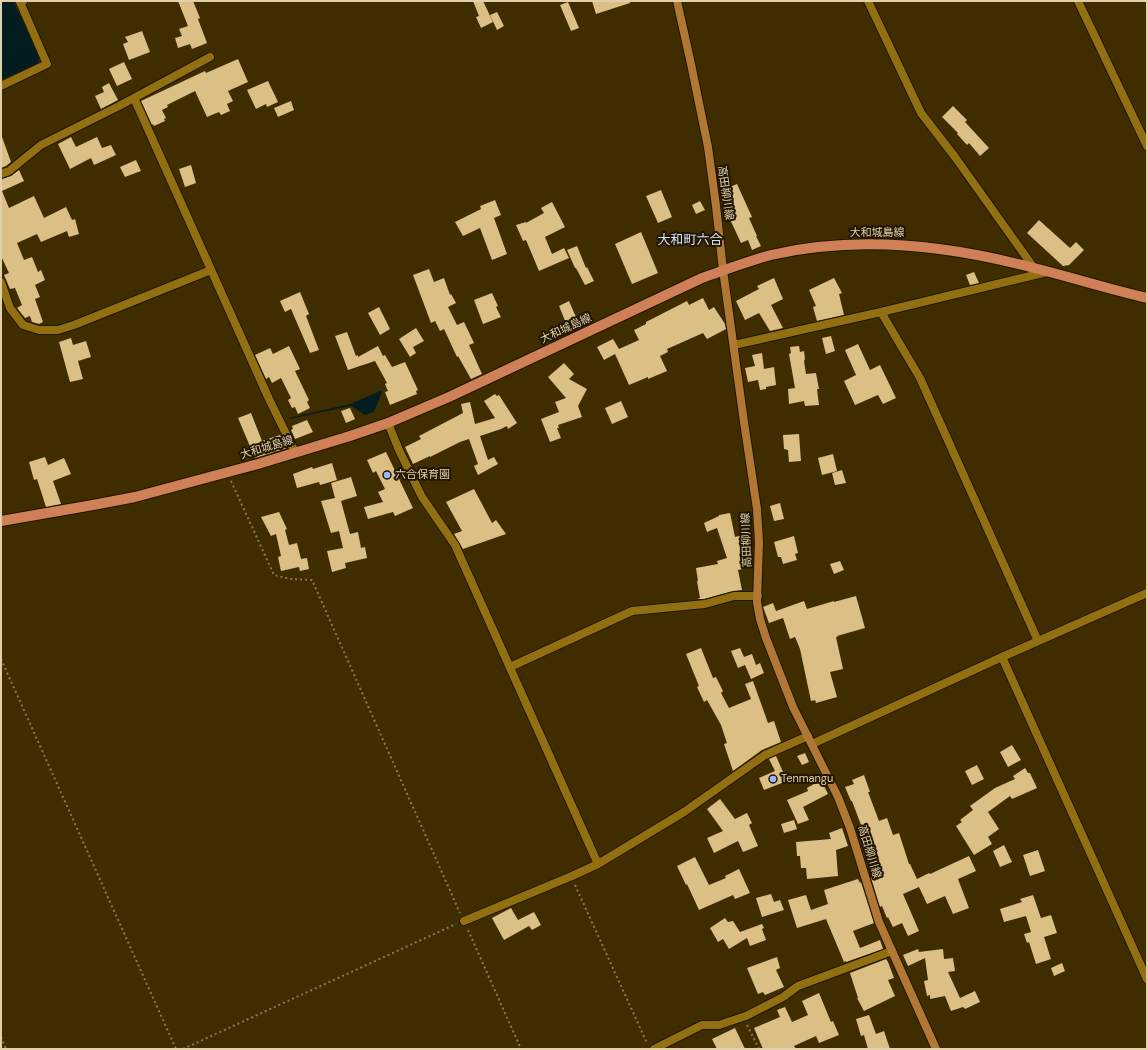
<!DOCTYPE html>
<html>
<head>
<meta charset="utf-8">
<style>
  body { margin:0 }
  #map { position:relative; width:1148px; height:1050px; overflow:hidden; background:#3f2d00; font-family:"DM Sans",sans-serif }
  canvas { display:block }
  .frame { position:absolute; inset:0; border:2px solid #e2d0aa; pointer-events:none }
</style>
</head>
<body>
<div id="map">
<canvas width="1148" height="1050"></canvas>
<div class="frame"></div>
</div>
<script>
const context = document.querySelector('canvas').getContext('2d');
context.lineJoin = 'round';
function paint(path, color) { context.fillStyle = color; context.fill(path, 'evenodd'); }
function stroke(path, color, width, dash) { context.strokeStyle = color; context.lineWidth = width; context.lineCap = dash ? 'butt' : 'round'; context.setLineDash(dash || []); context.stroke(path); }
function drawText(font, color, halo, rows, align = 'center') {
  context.font = font + ' "DM Sans","Noto Sans JP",sans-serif'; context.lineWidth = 4; context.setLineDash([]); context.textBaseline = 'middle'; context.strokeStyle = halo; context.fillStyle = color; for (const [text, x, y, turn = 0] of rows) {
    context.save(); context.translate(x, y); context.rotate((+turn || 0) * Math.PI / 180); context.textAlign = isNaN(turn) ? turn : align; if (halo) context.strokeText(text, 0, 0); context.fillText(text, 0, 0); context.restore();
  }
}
const water = new Path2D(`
  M1,1h12l28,57 -5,6 -35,16z
  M380,390l2,2 -8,20 -9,3 -14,-9 -62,13v-1l61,-14 28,-12z`);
const building = new Path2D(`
  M178,1h15l7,17 -2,1 9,24 -15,6 -2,-5 -12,4 -3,-10 7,-2 -3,-7 9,-3z
  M473,1h10l10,21 -12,6 -5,-11 3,-1z
  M592,1h38v2l-34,11z
  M568,2l11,26 -8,3 -11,-26z
  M497,12l7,14 -7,4 -7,-15z
  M142,31l8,21 -21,8 -6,-16 5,-2 -3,-5z
  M238,59l10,23 -20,9 5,10 -6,3 3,7 -9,4 -2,-3 -12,5 -12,-26 -28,14 1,2 -6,3 4,8 -2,1 1,2 -11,5 -1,-2 -1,1 -11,-24 64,-30 1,2z
  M124,62l8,17 -15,7 -8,-17z
  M268,81l10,21 -11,5 -1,-3 -10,5 -9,-19z
  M109,83l9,17 -17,9 -6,-13 9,-4 -2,-5z
  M291,101l3,9 -16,7 -4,-9z
  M953,106l14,14 -2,2 24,26 -9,8 -11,-13 -2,2 -10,-11 1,-1 -16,-16z
  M1,137h1l9,25 -5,4 -5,2z
  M71,137l5,10 21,-10 5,11 9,-3 5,10 -22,10 -3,-7 -21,11 -12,-25z
  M136,160l5,11 -16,6 -5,-10z
  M191,165l5,18 -11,4 -6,-18z
  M19,170l5,11 -22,10 7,17 25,-12 10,22 22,-11 6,13 3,-1 4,15 -10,3 -2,-6 -26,11 -4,-8 -20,9 7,17 8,-3 6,15 3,-2 4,10 -10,5 5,12 -5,2 8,23 -4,2 -7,-2 -2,-6 -5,2 -8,-10 5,-3 -7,-17 -5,1 -6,-14 5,-2 -8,-17v-77l10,-3z
  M737,184l15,33 -3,1 8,18h-1l5,10 -9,4 -4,-10 -7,3 -13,-28 4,-2 -9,-23z
  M661,190l11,27 -14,6 -12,-27z
  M495,200l6,15 -7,3 13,36 -15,6 -12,-32 -17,8 -8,-14 26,-13 -1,-3z
  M700,201l5,9 -9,4 -4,-9z
  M552,202l13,25 -20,10 7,17 12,-6 5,10 -30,13 -13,-31 -3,1 -7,-16 10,-3v1l18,-10 -3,-5z
  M1039,220l31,28 6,-6 8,8 -15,15 -6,1 -36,-33z
  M641,232l17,41 -26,11 -17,-40z
  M577,246l9,22 1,-1 7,14 -9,4 -9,-17h-1l-8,-18z
  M429,269l5,13 10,-4 6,17 1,-1 5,9 -8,4 9,18 7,-3 10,21 -5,2 13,29 -11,5 -13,-23 -1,1 -13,-28 -4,2 -5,-10 -4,2 -18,-48z
  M974,272l5,11 -9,2 -4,-10z
  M774,278l9,21 -12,6 12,23 -13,3 -11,-18 -14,7 -9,-19 23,-12 -2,-3z
  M834,278l8,15 -3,1 5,21 -27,6 -4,-14 3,-1 -7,-16z
  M300,292l9,22 -3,2 13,34 -9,3 -19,-44 -6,3 -5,-11z
  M492,293l6,13 -2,1 5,10 -18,7 -9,-24z
  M703,298l6,12 5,-3 11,17 1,5 -19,10 -4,-6 -36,16 1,3 -8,4 7,15 -19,8v-2l-19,8 -14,-31 -11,6 -7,-13 16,-8 6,10 20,-9 -5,-10 12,-6v-2l41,-21 2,4z
  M569,301l10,23 -11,4 -9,-22z
  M379,307l11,22 -10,6 -12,-22z
  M416,328l8,13 -11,6 3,6 -6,4 -11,-18z
  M347,332l9,24 2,-1v2l20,-11 5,10 2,-1 7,12 13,-5 13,28 -2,1 1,3 -27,11 -5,-13 3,-1 -3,-7 2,-1 -12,-22 -27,9 -13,-34z
  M831,336l4,15 -9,3 -4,-16z
  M71,338l2,7 13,-4 5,16 -13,4 5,18 -13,3 -11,-40z
  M858,344l12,26 10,-5 16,33 -13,6 -5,-9 -23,10 -11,-24 12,-6 -11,-25z
  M289,346l11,23 -5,2 14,29 -2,2 3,6 -12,6 -3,-7 -3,1 -4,-8 3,-2 -10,-20 -9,5 -3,-6 -3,2 -11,-24 15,-7 3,6z
  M799,346l1,6 4,-1 1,8 -1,2 2,13 10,-1 3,16h-2l2,16 -14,1 -1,-5 -15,3 -1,-15 7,-1 -6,-34 2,-1 -1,-6z
  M762,353l2,16 10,-2 2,18 -10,2v2l-6,1 -2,-10 -10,2 -3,-14 10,-2 -3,-11z
  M564,363l10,11 -5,5 18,10 -9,17 4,11 -24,8 1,3h-2l4,10 -11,4 -9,-23 18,-7 -4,-10 11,-4 -18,-21z
  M495,394l2,2 2,-1 18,28 -9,6 -1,-3 -6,3 -21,7 8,24 6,-3 4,7 -20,11 -4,-9 4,-2 -9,-25 -9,3 -30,15v-1l-17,8 -8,-17 16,-8 -2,-3 44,-23 -2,-9 9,-2 5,22 20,-6 -11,-17z
  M621,401l7,16 -16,7 -7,-16z
  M350,408l5,11 -9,4 -5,-12z
  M251,413l11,28 18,-6 7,13 -32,10 -17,-40z
  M307,420l6,12 -18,7 -4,-9 2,-1 -1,-3z
  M799,434l2,27 -12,1 -1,-12 -4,-1 -1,-14z
  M386,452l27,56 -18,8 -2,-4 -25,7 -4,-12 19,-5 -5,-10 7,-3 -9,-18 -3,2 -6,-13z
  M833,454l4,17 -15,4 -4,-17z
  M45,457l3,8 16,-7 7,16 -18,7 8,23 -15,3 -9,-28 -3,1 -5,-18z
  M332,463l5,17 -17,5 -1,-3 -22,6 -4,-14 19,-7 1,2z
  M842,470l4,13 -11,2 -3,-12z
  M351,477l6,19 -16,5 9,33 8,-2 3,16 4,-1 2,11 -22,5 1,5 -14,4 -5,-21 16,-3 -4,-17 -8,2 -10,-32 14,-3 -4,-15z
  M474,489l18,34 4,-3 10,14 -43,15 -9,-15 8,-3 -16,-29z
  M780,503l4,16 -10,2 -4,-15z
  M279,512l8,17 -2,1 4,15 8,-2 4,16 6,-1 2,11 -9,2 -1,-4 -18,4 -3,-14 3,-1 -5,-22 -5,2 -10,-19z
  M730,513l5,24 8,-2 5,16 -9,3 4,15 -5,1 4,20 -9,1 -29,8h-7l3,-1 -3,-17h1l-2,-13 22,-4 -1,-3 10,-3 -10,-30 -10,4 -3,-9 15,-7v-1z
  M794,536l4,17 -3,1 2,6 -14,4 -2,-7h-3l-4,-15z
  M840,561l4,9 -10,4 -4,-10z
  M856,596l9,32 -28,8 1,1h-2l7,32 -13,3 7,25 -21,6 -1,-3 -4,1 -11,-52 -5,-12 -5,2 -7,-21 -14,5 -6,-16 10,-4 3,8 28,-10 3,8 27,-8v1z
  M701,648l12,30 3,-1 7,14 -2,2 8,15 22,-9 -6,-15 8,-3 15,42 6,-2 7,21 -19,8 -29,21 -9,-27 3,-1 -6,-18 -14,-25 -3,2 -7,-15 2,-1 -13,-32z
  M740,648l4,9 8,-3 4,11 4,-2 4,10 -13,6 -6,-14 -7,3 -7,-17z
  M1012,745l9,15 -13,7 -8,-15z
  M805,753l4,9 -7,3 -5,-9z
  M776,756l11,25 -23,9 -5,-12 16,-7 -6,-12z
  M977,765l7,14 -12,6 -7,-14z
  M1025,768l3,5h2l7,15 -25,11 -2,-3 -22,16 11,17 -11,8 4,7 -18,11 -18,-29 6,-4 -2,-2 13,-10 -3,-4 25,-18 20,-9 -2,-3z
  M864,775l6,17h-2l11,29 8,-3 6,17 6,-2 10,31h1l7,15 12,-6 1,1 39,-18 7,15 -18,8 11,29 -16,6 -8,-18 -18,8 -8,-17 -16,7 16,37 -11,5 -6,-13 -9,4 -5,-10 -1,1 -5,-12 -2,1 -9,-29 2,-1 3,-19 -8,3 -5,-16h3l-7,-20h2l-9,-24h-1l-6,-14 9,-3 -2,-4z
  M821,780l7,14 -25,13 6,13 -11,4 -11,-24 21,-9 -1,-3z
  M720,799l15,20 12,-6 5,10 -3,2 9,21 -15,6 -5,-11 -24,12 -7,-15 16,-7 -16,-22z
  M794,820l3,9 -13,4 -3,-9z
  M842,828l6,18 -12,4 2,26 -31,3 -1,-11h-5l-1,-12h-3l-1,-14 35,-3 -2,-6z
  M1004,845l8,17 -12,5 -7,-16z
  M1038,850l7,21 -15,5 -7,-21z
  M695,857l14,28 17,-7 -1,-2 14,-7 11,24 -15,6 -2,-4 -34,15 -12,-26 -1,1 -9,-19z
  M858,879l2,4 1,-1 13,41 -21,8 7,17 20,-8 3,9 -37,13v-1l-2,1 -18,-43 -29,9 -9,-28 18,-5 5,15 17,-6 -4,-14z
  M771,894l3,8 6,-2 4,10 -22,7 -6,-19z
  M1033,895l8,23 10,-3 6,18 -13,4 7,22 -15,5 -7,-22 -2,1 -3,-9 7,-2 -5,-16 -22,6 -4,-13 22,-7 -2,-3z
  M511,908l7,12 16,-8 7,13 -9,5 -3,-4 -25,14 -12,-22z
  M725,918l3,4 5,-1 7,11 22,-8 2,4 -2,1 4,11 -16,6 -3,-8 -18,11 -6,-10 -5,3 -8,-14z
  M918,949l1,3 24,-3 1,10 9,-1 2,13 -7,1 12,26 15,-7 5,11 -15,7 -2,-2 -12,4 -6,-15 -15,3v-4l-3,1 -3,-15 4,-1 -3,-22 -17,8 -5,-11z
  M777,957l3,11 -4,2 8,17 -19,8 -2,-3 -5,2 -11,-26z
  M886,959l2,3 6,16 -6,2 7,16 -31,15 -7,-13h1l-8,-25z
  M1062,963l3,8 -11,5 -3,-8z
  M819,993l12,29 2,-1 6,14 -20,8 -3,-7 -22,10 2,3h-33l-9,-21 26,-11 -3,-7 8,-3 7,15 16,-7 -6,-14z
  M869,1015l7,19 8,-3 6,18h-22l-4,-14 -3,1 -5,-17z
  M735,1028l10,21h-28l-5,-10z`);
const path = new Path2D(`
  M231,481l43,94 16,4 22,1 148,333
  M1,659l175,390
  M575,885l72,158
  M468,930l53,119
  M747,1025l12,24
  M1,1037l5,12
  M183,1049l273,-125`);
const street = new Path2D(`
  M868,1l53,112 34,44 79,111
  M1078,1l69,145
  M1,86l46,-22 -27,-62 3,-1
  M134,98l135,301 26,53
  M1,174l8,-3 32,-26 78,-39 91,-49
  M1,282l9,26 13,17 16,5h19l16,-5 137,-55
  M881,312l39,66 118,263
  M734,345l147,-33 166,-40
  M388,423l11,27 23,47 33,48 143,319
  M1002,657l145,322
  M510,667l122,-56 73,-7 29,-8h24
  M812,744l190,-87 145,-64
  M464,921l108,-45 26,-12 86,-52 81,-57 43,-19
  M654,1049l48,-24h17l27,-9 37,-19 15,-11 94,-35`);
const secondary = new Path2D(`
  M677,1l14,63 17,83 8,59 7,64 21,152 13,87 2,33 -2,60 3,17 6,19 27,69 45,90 12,31 29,94 57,127`);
const primary = new Path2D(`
  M1,521l92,-16 42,-8 123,-33 92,-28 38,-13 61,-26 253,-119c23,-8 46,-17 69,-23 82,-19 166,-11 247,9 43,10 86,24 129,34`);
const markers = [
  [387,475,4,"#96b6fd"],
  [773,779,4,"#96b6fd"]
];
const streetNames = [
  ["高田柳川線",725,193,82],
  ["大和城島線",877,233],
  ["大和城島線",566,329,-25],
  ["大和城島線",267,448,-17],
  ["高田柳川線",747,540,-92],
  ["高田柳川線",869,852,73]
];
const poiNames = [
  ["六合保育園",395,475],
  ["Tenmangu",781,779]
];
const quarterNames = [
  ["大和町六合",690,241]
];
paint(water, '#021c1f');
paint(building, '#dbbf84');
stroke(street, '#211600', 10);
stroke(secondary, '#211600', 10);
stroke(primary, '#211600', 12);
stroke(path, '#8c7a50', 2, [2, 3]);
stroke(street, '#926f11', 8);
stroke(secondary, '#b17834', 8);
stroke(primary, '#cf8056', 10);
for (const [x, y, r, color] of markers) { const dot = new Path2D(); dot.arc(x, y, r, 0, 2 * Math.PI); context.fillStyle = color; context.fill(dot); stroke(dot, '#211600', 1.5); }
drawText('11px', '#e2d0aa', '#211600', streetNames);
drawText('11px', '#e2d0aa', '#211600', poiNames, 'left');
drawText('13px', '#d6e3ff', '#211600', quarterNames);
</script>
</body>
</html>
